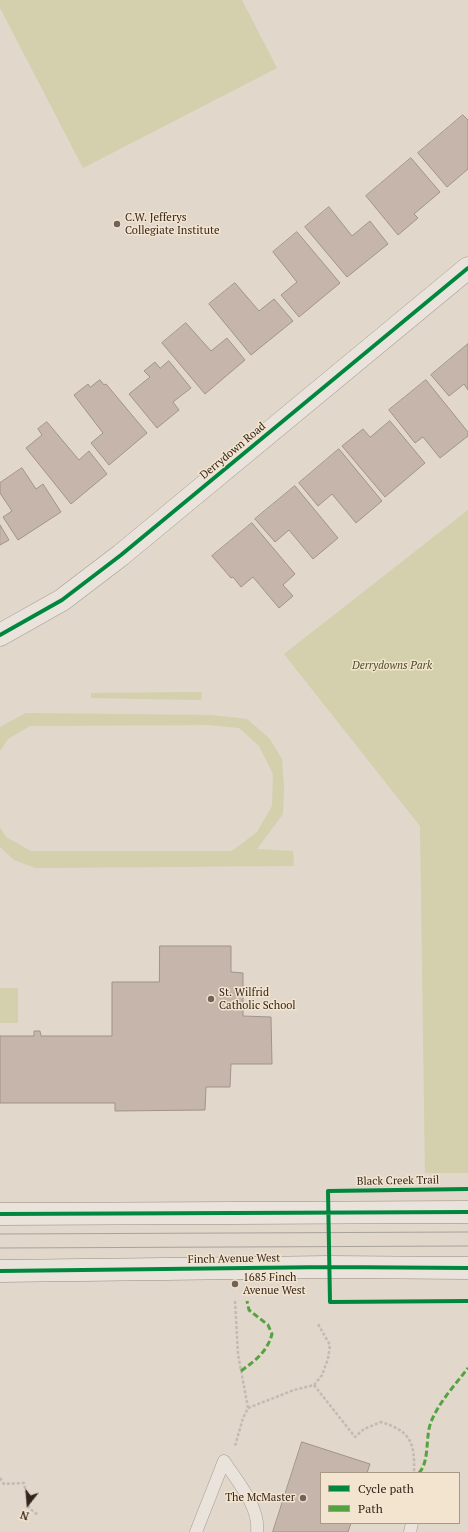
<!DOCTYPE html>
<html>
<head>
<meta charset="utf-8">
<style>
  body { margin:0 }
  #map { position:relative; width:468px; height:1532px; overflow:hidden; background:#e1d7ca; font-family:"PT Serif",serif }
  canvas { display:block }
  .legend { position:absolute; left:320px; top:1472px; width:140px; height:52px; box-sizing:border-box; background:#f3e4cf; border:1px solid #a79887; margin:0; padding:5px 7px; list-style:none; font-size:12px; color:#34251c }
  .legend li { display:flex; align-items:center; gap:8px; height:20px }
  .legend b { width:20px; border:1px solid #a79887 }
  .north { position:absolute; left:8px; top:1484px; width:40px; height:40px; -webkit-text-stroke:3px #f3e4cf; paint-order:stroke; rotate:197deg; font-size:11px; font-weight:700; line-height:16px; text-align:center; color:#34251c }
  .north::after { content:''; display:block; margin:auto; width:14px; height:18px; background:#34251c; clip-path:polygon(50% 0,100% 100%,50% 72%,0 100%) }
</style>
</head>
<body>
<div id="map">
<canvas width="468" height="1532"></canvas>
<ul class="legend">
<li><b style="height:5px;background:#00873e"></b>Cycle path</li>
<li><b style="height:5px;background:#53a341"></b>Path</li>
</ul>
<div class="north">N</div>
</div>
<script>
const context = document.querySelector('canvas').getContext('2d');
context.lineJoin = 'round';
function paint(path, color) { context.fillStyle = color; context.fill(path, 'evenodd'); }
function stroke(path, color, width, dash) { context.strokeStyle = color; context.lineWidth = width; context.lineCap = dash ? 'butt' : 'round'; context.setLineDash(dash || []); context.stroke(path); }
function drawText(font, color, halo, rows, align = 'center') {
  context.font = font + ' "PT Serif",serif'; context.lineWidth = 3; context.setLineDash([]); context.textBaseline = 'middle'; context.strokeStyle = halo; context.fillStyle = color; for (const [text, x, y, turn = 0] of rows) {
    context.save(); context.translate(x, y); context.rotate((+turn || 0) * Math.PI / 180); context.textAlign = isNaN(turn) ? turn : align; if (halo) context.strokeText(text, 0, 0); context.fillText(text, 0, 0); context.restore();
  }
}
const green = new Path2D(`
  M0,0h242l35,68 -194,100 -83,-160z
  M468,510v663h-43l-5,-347 -136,-172z
  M202,692l-1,8 -110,-2v-5z
  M26,713l185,2 36,4 22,19 13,21 2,27 -1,28 -26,35 36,2 1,15 -258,2 -22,-8 -14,-13v-20l6,10 25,14h201l25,-19 15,-26 1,-32 -14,-28 -20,-18 -31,-3 -178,1 -22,13 -8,12v-24z
  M0,988h18v35h-18z`);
const building = new Path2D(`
  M463,115l5,5v49l-21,18 -29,-34z
  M411,158l29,34 -26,22 4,4 -20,17 -32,-39z
  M329,207l23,29 18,-15 18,23 -41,33 -42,-50z
  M297,232l43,51 -41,34 -18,-22 16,-13 -24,-30z
  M235,283l24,28 15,-12 19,22 -42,34 -42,-51z
  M186,323l25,28 16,-13 18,22 -40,34 -43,-51z
  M468,344v46l-4,-6 -15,12 -18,-21z
  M169,361l22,27 -18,14 6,8 -22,18 -28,-34 21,-17 -6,-6 11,-9 5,6z
  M100,380l4,5 2,-1 41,49 -38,32 -18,-22 12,-10 -29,-38 14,-11 2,3z
  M426,380l42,52v4l-28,22 -17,-21 -8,6 -26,-33z
  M390,421l35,42 -40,34 -43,-51 21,-17 7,8z
  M47,422l32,38 10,-9 18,23 -36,30 -45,-56 16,-13 -4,-6z
  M339,449l43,52 -26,22 -24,-29 -14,12 -19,-23z
  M22,468l14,21 7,-5 18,28 -43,28 -15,-23 9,-6 -12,-18v-10z
  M295,486l43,52 -25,21 -24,-29 -14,12 -20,-23z
  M252,523l43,51 -12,11 10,11 -14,12 -26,-31 -12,10 -8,-10 -2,1 -19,-22z
  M0,525l9,15 -9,5z
  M160,946h71v26l12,1v43l28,1 1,47h-41l-1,23h-24l-1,23 -90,1v-8h-115v-67h34v-5h6l1,5h71v-54h47z
  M302,1442l68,22 -3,9h-46v50h30l-3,9h-75z`);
const path = new Path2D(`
  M235,1301l3,53 10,54 -5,10 -8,28
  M314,1385l41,52 9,-8 17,-7c30,9 34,21 33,51
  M248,1408l46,-18 20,-5 8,-10 6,-16 2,-14 -12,-21
  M0,1478l4,6 20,-1 5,25 9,7`);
const lane = new Path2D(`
  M224,1461c13,20 36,46 33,71
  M196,1532l28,-71
  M410,1532l2,-9`);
const street = new Path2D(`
  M0,635l62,-35 59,-45 347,-287`);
const secondary = new Path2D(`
  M0,1214l468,-2
  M0,1271l329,-4 139,1`);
const tram = new Path2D(`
  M0,1234l468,-2
  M0,1248l468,-2`);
const quiet = new Path2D(`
  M241,1371c15,-11 26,-19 31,-37l-4,-9 -19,-15 -2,-9
  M419,1473c11,-12 6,-36 12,-51 8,-20 24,-37 37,-54`);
const cycleway = new Path2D(`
  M0,635l62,-35 59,-45 347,-287
  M468,1189l-140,2 2,111 138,-1
  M0,1214l468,-2
  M0,1271l329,-4 139,1`);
const markers = [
  [117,224,4,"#716359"],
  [211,999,4,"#716359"],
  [235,1284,4,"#716359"],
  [303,1498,4,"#716359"]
];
const poiNames = [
  ["C.W. Jefferys",125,218],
  ["Collegiate Institute",125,231],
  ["St. Wilfrid",219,993],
  ["Catholic School",219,1006],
  ["1685 Finch",243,1278],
  ["Avenue West",243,1291],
  ["The McMaster",295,1498,"right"]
];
const streetNames = [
  ["Derrydown Road",233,451,-40],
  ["Black Creek Trail",398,1181,-1],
  ["Finch Avenue West",234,1259,-1]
];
const parkNames = [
  ["Derrydowns Park",392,666]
];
paint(green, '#d4cfac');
paint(building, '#c5b5ab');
stroke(building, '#a1938a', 1);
stroke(lane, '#a69d94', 13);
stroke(street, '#a69d94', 23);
stroke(secondary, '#968c83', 23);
stroke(path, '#c2bab3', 2.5, [3, 2]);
stroke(lane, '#eae3db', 12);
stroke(street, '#eae3db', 22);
stroke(secondary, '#eae3db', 22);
stroke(tram, '#a9a29b', 1);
stroke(quiet, '#53a341', 3, [6, 3]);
stroke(cycleway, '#00873e', 4);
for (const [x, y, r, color] of markers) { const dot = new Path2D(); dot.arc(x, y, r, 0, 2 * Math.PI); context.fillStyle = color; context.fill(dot); stroke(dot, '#f3e4cf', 1.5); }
drawText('11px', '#34251c', '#f3e4cf', poiNames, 'left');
drawText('11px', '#34251c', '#f3e4cf', streetNames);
drawText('italic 11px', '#4a4f24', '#f3e4cf', parkNames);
</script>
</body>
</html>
